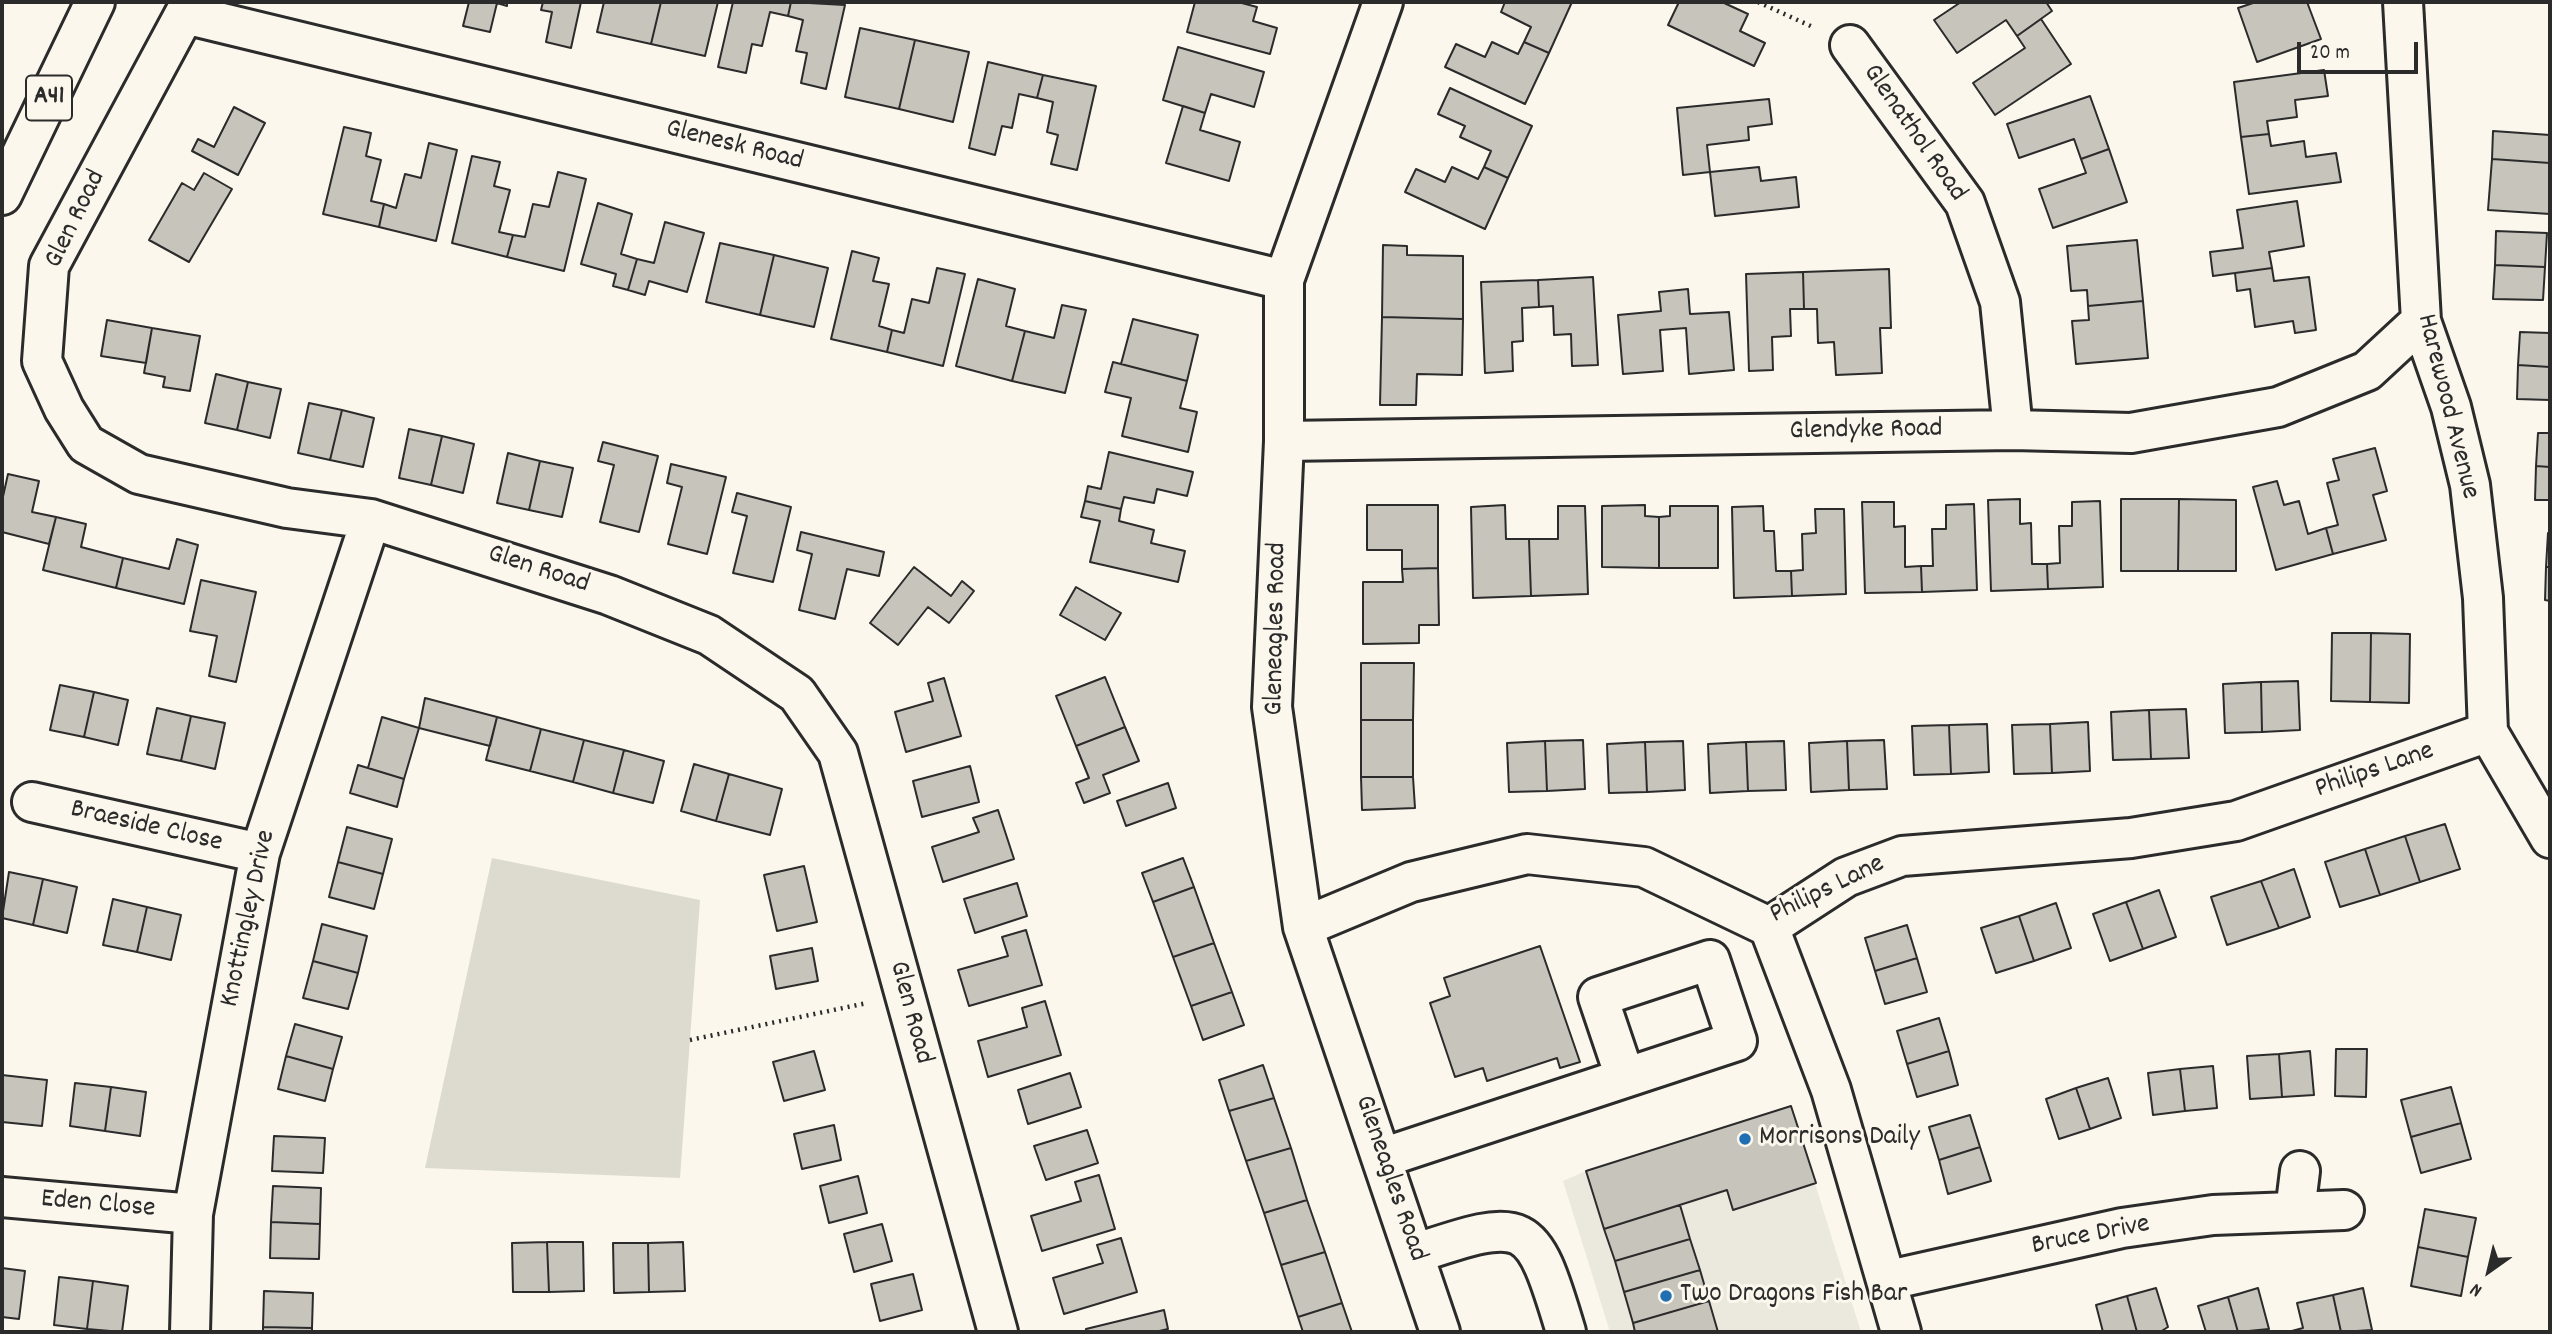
<!DOCTYPE html>
<html>
<head>
<meta charset="utf-8">
<style>
  body { margin:0 }
  #map { position:relative; width:2552px; height:1334px; overflow:hidden; background:#fbf7ec; font-family:Dekko,sans-serif }
  canvas { display:block }
  .frame { position:absolute; inset:0; border:4px solid #2b2b2b; pointer-events:none }
  .north { position:absolute; left:2454px; top:1236px; width:70px; height:70px; -webkit-text-stroke:5px #fbf7ec; paint-order:stroke; rotate:214deg; font-size:19px; font-weight:700; line-height:28px; text-align:center; color:#2b2b2b }
  .north::after { content:''; display:block; margin:auto; width:24px; height:32px; background:#2b2b2b; clip-path:polygon(50% 0,100% 100%,50% 72%,0 100%) }
  .scale { position:absolute; left:2297px; top:42px; width:121px; height:32px; box-sizing:border-box; border:4px solid #2b2b2b; border-top:0; padding-left:9px; font-size:21px; line-height:24px; white-space:nowrap; color:#2b2b2b; -webkit-text-stroke:5px #fbf7ec; paint-order:stroke }
</style>
</head>
<body>
<div id="map">
<canvas width="2552" height="1334"></canvas>
<div class="frame"></div>
<div class="north">N</div>
<div class="scale">20 m</div>
</div>
<script>
const context = document.querySelector('canvas').getContext('2d');
context.lineJoin = 'round';
function paint(path, color) { context.fillStyle = color; context.fill(path, 'evenodd'); }
function stroke(path, color, width, dash) { context.strokeStyle = color; context.lineWidth = width; context.lineCap = dash ? 'butt' : 'round'; context.setLineDash(dash || []); context.stroke(path); }
function drawText(font, color, halo, rows, align = 'center') {
  context.font = font + ' Dekko,sans-serif'; context.lineWidth = 6; context.setLineDash([]); context.textBaseline = 'middle'; context.strokeStyle = halo; context.fillStyle = color; for (const [text, x, y, turn = 0] of rows) {
    context.save(); context.translate(x, y); context.rotate((+turn || 0) * Math.PI / 180); context.textAlign = isNaN(turn) ? turn : align; if (halo) context.strokeText(text, 0, 0); context.fillText(text, 0, 0); context.restore();
  }
}
const built = new Path2D(`
  M1791,1106l70,226h-251l-47,-151 23,-10z`);
const green = new Path2D(`
  M492,858l208,42 -20,278 -255,-10z`);
const building = new Path2D(`
  M469,2h38v4l-10,-3 -7,29 -27,-6z
  M543,2h38l-10,46 -25,-6 6,-30 -11,-2z
  M604,2h57l-10,42 -54,-12z
  M661,2h57l-13,54 -54,-12z
  M733,2h58l-3,14 -18,-4 -8,34 -10,-2 -6,29 -28,-6z
  M791,2l54,3 -19,84 -25,-6 6,-30 -11,-2 7,-31 -15,-4z
  M1195,2h43l19,5 -4,14 24,7 -7,26 -83,-22z
  M1505,2h67l-23,51 -25,-11 7,-15 -30,-15z
  M1679,2h43l26,12 -8,17 25,12 -11,23 -86,-41z
  M1961,2h85l6,9 -35,25 -11,-16 -49,33 -23,-33z
  M2256,2h51l14,37 -64,23 -19,-54z
  M2041,19l30,45 -76,51 -22,-32 52,-35 -8,-12z
  M860,28l55,12 -16,69 -54,-12z
  M915,40l54,12 -16,70 -54,-13z
  M1492,42l26,12 6,-12 25,11 -24,51 -80,-37 11,-23 29,13z
  M1178,47l86,25 -10,35 -43,-13 -6,19 -42,-13z
  M988,62l55,13 -6,23 -18,-4 -7,34 -10,-2 -7,29 -26,-7z
  M2324,70l4,26 -33,4 2,17 -30,4 2,13 -28,3 -7,-55z
  M1043,75l53,11 -19,84 -26,-6 7,-29 -11,-3 6,-30 -16,-4z
  M1450,88l82,38 -24,52 -24,-11 7,-16 -31,-14 5,-11 -27,-12z
  M2090,96l19,53 -28,10 -7,-20 -55,19 -12,-34z
  M1769,99l3,25 -24,3 1,13 -42,5 3,27 -27,3 -6,-67z
  M1183,106l22,7 -5,17 40,12 -11,39 -63,-18z
  M234,107l31,16 -27,52 -46,-24 6,-12 16,8z
  M344,127l27,6 -5,23 15,4 -10,41 13,3 -5,23 -56,-13z
  M2493,131l57,4v28l-58,-4z
  M2269,134l2,12 33,-5 2,16 30,-4 5,29 -92,12 -8,-57z
  M429,143l28,7 -21,91 -57,-14 5,-23 12,4 9,-34 16,4z
  M2109,149l18,53 -74,26 -14,-39 47,-16 -5,-14z
  M472,156l28,6 -6,24 16,4 -11,42 14,3 -6,22 -55,-14z
  M2492,159l58,4v51l-62,-4z
  M1452,167l26,12 6,-12 24,11 -23,51 -80,-37 11,-23 29,13z
  M1759,167l2,14 35,-4 3,30 -84,9 -5,-44z
  M558,172l28,7 -22,92 -57,-14 6,-22 12,2 8,-33 16,3z
  M204,173l28,16 -43,73 -40,-22 33,-57 12,7z
  M2297,201l7,45 -35,6 3,16 -59,8 -3,-24 33,-4 -6,-38z
  M598,203l34,11 -11,40 16,5 -9,31 -15,-4 3,-12 -35,-10z
  M665,222l39,11 -17,59 -38,-11 -4,14 -17,-5 9,-31 17,4z
  M2496,231l51,2 -2,34 -50,-2z
  M2137,240l6,61 -55,5 -1,-16 -16,1 -4,-45z
  M720,243l54,12 -14,60 -54,-13z
  M1383,245l24,1v9l56,1v63l-81,-2z
  M852,251l27,7 -6,23 16,3 -10,42 13,4 -5,22 -56,-13z
  M774,255l54,13 -14,59 -54,-12z
  M2495,265l50,2 -2,33 -50,-1z
  M937,268l28,6 -22,92 -56,-14 5,-22 12,3 8,-34 17,4z
  M2272,268l2,13 35,-4 7,53 -21,3 -2,-12 -38,6 -5,-38 -13,2 -2,-18z
  M1889,269l2,59h-11l2,45 -46,2 -2,-33 -16,1 -1,-34h-13l-1,-37z
  M1803,272l1,37h-14l1,27 -19,1 1,33 -24,1 -3,-97z
  M1593,277l5,88 -26,1 -1,-32 -17,1 -1,-29 -14,1 -1,-27z
  M978,279l37,10 -9,37 19,5 -13,50 -56,-15z
  M1538,280l1,27 -17,1 1,33 -11,1 1,29 -28,2 -4,-91z
  M1688,289l2,25 39,-2 5,58 -45,4 -3,-46 -26,2 3,41 -40,3 -5,-59 43,-4 -2,-19z
  M2143,301l5,57 -72,6 -4,-43 17,-1 -1,-14z
  M1062,305l24,5 -21,83 -53,-12 13,-50 29,7z
  M1382,317l81,2 -1,56 -45,-1 -1,31h-36z
  M1133,319l65,16 -11,46 -66,-17z
  M107,320l45,8 -6,35 -45,-7z
  M152,328l48,8 -10,55 -27,-4 2,-10 -21,-4z
  M2520,332l30,1v34l-32,-2z
  M1113,362l74,19 -7,27 17,4 -9,40 -66,-16 9,-38 -26,-6z
  M2518,365l32,2v33l-33,-1z
  M216,374l32,8 -11,48 -32,-7z
  M248,382l33,7 -11,49 -33,-8z
  M309,403l33,7 -12,50 -32,-7z
  M342,410l32,8 -11,49 -33,-7z
  M409,429l33,7 -11,49 -32,-7z
  M2538,433h12v34l-14,-1z
  M442,436l32,8 -11,49 -32,-8z
  M603,442l55,14 -19,76 -39,-10 14,-57 -16,-4z
  M2375,448l12,43 -14,4 13,45 -53,14 -7,-26 12,-3 -11,-42 12,-3 -6,-21z
  M1109,452l84,20 -6,24 -30,-7 -3,14 -30,-6 -3,12 -36,-8 3,-15 13,3z
  M508,453l32,8 -11,49 -32,-7z
  M540,461l33,7 -11,49 -33,-7z
  M671,464l55,13 -19,77 -39,-10 14,-57 -15,-4z
  M2536,466l14,1v33h-15z
  M8,474l31,7 -7,31 24,5 -7,27 -47,-12v-31z
  M2277,481l7,24 15,-4 9,33 18,-6 7,26 -57,16 -23,-83z
  M737,493l54,14 -18,75 -40,-9 14,-57 -15,-4z
  M2020,499v25l11,-1 1,41h15l1,25 -57,2 -3,-91z
  M2121,499h58l-1,72h-57z
  M2179,499l57,1v71h-58z
  M1085,501l36,8 -2,12 35,9 -3,13 34,8 -7,31 -88,-20 10,-41 -19,-4z
  M2100,501l3,86 -55,2 -1,-25 13,-1 -1,-37h13v-24z
  M1862,502h32v25l11,-1v41l16,-1 1,26 -57,1z
  M1974,504l3,86 -55,2 -1,-26h12l-1,-37h14v-24z
  M1367,505h71v63l-36,1v-19h-35z
  M1505,505l1,34h23l2,57 -58,2 -2,-91z
  M1645,505v11l14,1v51l-57,-1v-61z
  M1558,506h27l3,88 -57,2 -2,-57h29z
  M1670,506h48v62h-59v-51l11,-1z
  M1763,506l1,25h10l2,40h15l1,25 -58,2 -2,-91z
  M1815,509h29l2,85 -54,2 -1,-25 12,-1 -1,-36 14,-1z
  M56,517l30,7 -5,23 42,11 -7,30 -73,-18z
  M801,532l83,20 -5,24 -32,-7 -12,50 -36,-9 13,-56 -15,-4z
  M2548,533h2v34h-4z
  M177,539l21,6 -14,59 -68,-16 7,-30 46,11z
  M914,567l37,29 11,-15 12,10 -25,32 -21,-16 -30,38 -28,-22z
  M2546,567h4v34l-5,-1z
  M1438,568l1,57h-20v18l-56,1v-62h40l-1,-13z
  M201,580l55,12 -20,90 -27,-6 8,-40 -27,-5z
  M1076,587l45,26 -16,27 -45,-25z
  M2332,633h39l-1,69 -39,-1z
  M2371,633l39,1 -1,69 -39,-1z
  M1361,663h53l-1,57h-52z
  M1105,677l20,50 -49,19 -20,-50z
  M944,678l17,58 -55,16 -11,-40 38,-11 -5,-18z
  M2298,681l2,49 -38,2 -1,-50z
  M2261,682l1,50 -37,1 -2,-49z
  M60,685l34,7 -10,45 -34,-7z
  M94,692l34,8 -10,45 -34,-8z
  M425,698l72,19 -7,29 -71,-18z
  M157,708l34,8 -10,45 -34,-7z
  M2186,709l3,49 -38,1 -2,-49z
  M2149,710l2,49 -38,1 -2,-48z
  M191,716l34,7 -10,46 -34,-8z
  M382,717l37,11 -15,51 -36,-11z
  M497,717l44,12 -11,42 -44,-11z
  M1361,720h52v57h-52z
  M2088,722l2,49 -38,2 -2,-49z
  M1987,724l2,48 -38,2 -2,-49z
  M2050,724l2,49 -38,1 -2,-49z
  M1949,725l2,49 -37,1 -2,-49z
  M1125,727l14,34 -36,14 7,18 -26,10 -8,-20 13,-5 -13,-32z
  M541,729l43,11 -11,42 -43,-11z
  M584,740l40,10 -11,43 -40,-11z
  M1583,740l2,49 -38,2 -2,-50z
  M1884,740l3,49 -38,1 -2,-49z
  M1545,741l2,50 -38,1 -2,-49z
  M1683,741l2,49 -38,2 -2,-50z
  M1784,741l2,49 -38,1 -2,-49z
  M1847,741l2,49 -38,2 -2,-49z
  M1645,742l2,50 -38,1 -2,-49z
  M1746,742l2,49 -38,2 -2,-49z
  M624,750l40,11 -11,42 -40,-10z
  M694,764l35,10 -13,47 -35,-10z
  M358,765l46,14 -7,28 -47,-14z
  M970,766l9,36 -57,15 -9,-36z
  M729,774l53,15 -12,46 -54,-14z
  M1361,777h52l2,31 -53,2z
  M1168,783l8,25 -50,18 -9,-25z
  M998,810l16,49 -71,23 -11,-35 47,-15 -6,-14z
  M2445,824l15,45 -40,13 -15,-46z
  M347,827l45,12 -9,35 -45,-12z
  M2405,836l15,46 -40,13 -15,-46z
  M2365,849l15,46 -40,12 -15,-45z
  M1183,858l11,29 -41,15 -11,-29z
  M338,862l45,12 -9,35 -45,-12z
  M804,866l13,56 -40,9 -13,-56z
  M2294,869l16,48 -31,11 -18,-47z
  M9,872l34,7 -10,46 -31,-7z
  M43,879l34,8 -10,46 -34,-8z
  M2261,881l18,47 -52,17 -16,-48z
  M1017,883l10,33 -52,17 -11,-34z
  M1194,887l20,56 -41,14 -20,-55z
  M2159,890l17,47 -33,12 -17,-47z
  M113,899l34,8 -10,45 -34,-7z
  M2126,902l17,47 -33,12 -17,-47z
  M2056,903l15,45 -37,13 -15,-45z
  M147,907l34,8 -10,45 -34,-8z
  M2019,916l15,45 -38,12 -15,-45z
  M322,924l45,12 -9,37 -45,-12z
  M1907,925l10,33 -42,13 -10,-33z
  M1026,930l16,55 -73,21 -11,-36 50,-14 -6,-19z
  M1214,943l18,49 -41,14 -18,-49z
  M1540,946l40,116 -20,6 -3,-10 -70,23 -4,-13 -28,9 -25,-74 20,-7 -6,-18z
  M812,948l6,33 -42,8 -6,-33z
  M1917,958l10,34 -42,12 -10,-33z
  M313,961l45,12 -10,36 -45,-11z
  M1232,992l12,33 -41,15 -12,-34z
  M1045,1001l16,54 -73,22 -10,-36 49,-14 -5,-19z
  M1939,1018l10,33 -42,13 -10,-33z
  M295,1024l47,13 -9,32 -47,-13z
  M2336,1049h31l-1,48 -31,-1z
  M814,1051l11,39 -41,11 -11,-39z
  M1949,1051l9,34 -41,12 -10,-33z
  M2310,1051l4,44 -32,2 -3,-43z
  M2279,1054l3,43 -32,2 -3,-43z
  M286,1056l47,13 -8,32 -47,-12z
  M1263,1065l11,33 -45,13 -10,-31z
  M2213,1066l4,42 -32,3 -5,-42z
  M2180,1069l5,42 -32,4 -5,-42z
  M1070,1073l11,34 -53,17 -10,-34z
  M2,1075l45,5 -5,46 -40,-4z
  M2108,1078l13,40 -31,11 -14,-41z
  M75,1083l36,4 -6,44 -35,-5z
  M111,1087l35,5 -6,44 -35,-5z
  M2451,1087l10,36 -50,14 -10,-37z
  M2076,1088l14,41 -31,10 -13,-40z
  M1274,1098l17,50 -45,13 -17,-50z
  M1791,1106l25,77 -83,27 -6,-20 -123,39 -18,-58z
  M1970,1115l10,32 -41,13 -10,-33z
  M2461,1123l10,36 -50,14 -10,-36z
  M834,1125l7,35 -39,9 -8,-35z
  M1087,1130l11,33 -52,17 -12,-34z
  M274,1136l51,2 -2,35 -51,-2z
  M1980,1147l11,34 -43,13 -9,-34z
  M1291,1148l16,52 -43,13 -18,-52z
  M1099,1175l16,54 -73,22 -11,-35 50,-15 -6,-19z
  M858,1176l9,37 -38,10 -9,-37z
  M273,1186l48,2 -1,36 -49,-2z
  M1307,1200l18,52 -44,13 -17,-52z
  M1680,1205l10,34 -75,22 -11,-32z
  M2425,1209l51,9 -8,39 -50,-10z
  M271,1222l49,2 -1,35 -49,-1z
  M882,1224l10,37 -38,11 -10,-38z
  M1121,1238l16,54 -73,22 -11,-36 50,-15 -6,-18z
  M1690,1239l10,31 -76,22 -9,-31z
  M547,1242h36l1,49 -35,1z
  M547,1242l2,50h-36l-1,-49z
  M683,1242l2,49 -36,1 -1,-49z
  M613,1243h35l1,49 -35,1z
  M2418,1247l50,10 -7,39 -50,-10z
  M1325,1252l17,51 -44,14 -17,-52z
  M2,1268l23,3 -6,48 -17,-2z
  M1700,1270l9,31 -76,22 -9,-31z
  M913,1274l9,36 -42,11 -9,-37z
  M59,1277l34,4 -6,48 -33,-4z
  M93,1281l35,5 -6,46 -35,-3z
  M2156,1288l12,39 -8,5h-23l-10,-36z
  M2258,1288l11,41 -31,3 -10,-35z
  M2363,1288l9,42 -31,2 -8,-37z
  M264,1291l49,2 -1,35 -49,-1z
  M2333,1295l8,37h-53l15,-4 -6,-25z
  M2127,1296l10,36h-34l-7,-27z
  M2228,1297l10,35h-32l-8,-26z
  M1709,1301l9,31h-83l-2,-9z
  M1342,1303l10,29h-49l-5,-15z
  M1164,1310l4,19 -13,3h-69v-3z
  M263,1327l49,1v4h-49z`);
const path = new Path2D(`
  M1758,2l57,26
  M690,1040l177,-37`);
const minor = new Path2D(`
  M191,2l-142,264 -7,95 22,48 22,35 53,30 148,34 84,11 238,76 100,40 88,59 41,59 160,579
  M1383,2l-99,278v161l-12,266 31,220 137,405
  M2403,2l18,319 30,86 19,78 13,113 5,134 62,106
  M185,14l1099,266
  M1850,45l115,158 35,99 13,128
  M1284,441l729,-11 118,3 147,-26 89,-36 54,-50
  M32,802l228,51
  M1303,927l108,-45 116,-28 117,13 125,60 77,-50 56,-21 229,-18 105,-17 252,-89
  M1769,927l62,163 70,242
  M1382,1158l355,-117 -27,-81 -112,37 27,80
  M2,1197l191,17
  M2295,1212l5,-41
  M1414,1254c113,-38 118,-37 152,78
  M1889,1280l233,-52 91,-13 131,-5
  M190,1332l3,-118 67,-361 111,-334`);
const major = new Path2D(`
  M2,195l93,-193`);
const markers = [
  [1745,1139,7,"#1f6fb2"],
  [1666,1296,7,"#1f6fb2"]
];
const shields = [
  [49,98,46]
];
const shieldNames = [
  ["A41",49,98]
];
const streetNames = [
  ["Glenathol Road",1913,134,55],
  ["Glenesk Road",734,147,14],
  ["Glen Road",77,220,-64],
  ["Harewood Avenue",2446,407,76],
  ["Glendyke Road",1866,432,-1],
  ["Glen Road",538,571,18],
  ["Gleneagles Road",1278,629,-89],
  ["Philips Lane",2375,772,-19],
  ["Braeside Close",146,828,13],
  ["Philips Lane",1828,891,-26],
  ["Knottingley Drive",250,919,-78],
  ["Glen Road",909,1013,75],
  ["Gleneagles Road",1389,1179,71],
  ["Eden Close",98,1206,5],
  ["Bruce Drive",2091,1237,-11]
];
const poiNames = [
  ["Morrisons Daily",1759,1139],
  ["Two Dragons Fish Bar",1680,1296]
];
paint(built, '#ebe8de');
paint(green, '#dddad0');
paint(building, '#c7c4bc');
stroke(building, '#2b2b2b', 2);
stroke(minor, '#2b2b2b', 44);
stroke(major, '#2b2b2b', 44);
stroke(path, '#2b2b2b', 4.5, [2, 5]);
stroke(minor, '#fbf7ec', 38);
stroke(major, '#fbf7ec', 38);
for (const [x, y, r, color] of markers) { const dot = new Path2D(); dot.arc(x, y, r, 0, 2 * Math.PI); context.fillStyle = color; context.fill(dot); stroke(dot, '#fbf7ec', 2.5); }
for (const [x, y, w] of shields) { const box = new Path2D(); box.roundRect(x - w / 2, y - 22.5, w, 45, 5); context.fillStyle = '#fbf7ec'; context.fill(box); stroke(box, '#2b2b2b', 2); }
drawText('bold 26px', '#2b2b2b', null, shieldNames);
drawText('28px', '#2b2b2b', '#fbf7ec', streetNames);
drawText('28px', '#2b2b2b', '#fbf7ec', poiNames, 'left');
</script>
</body>
</html>
